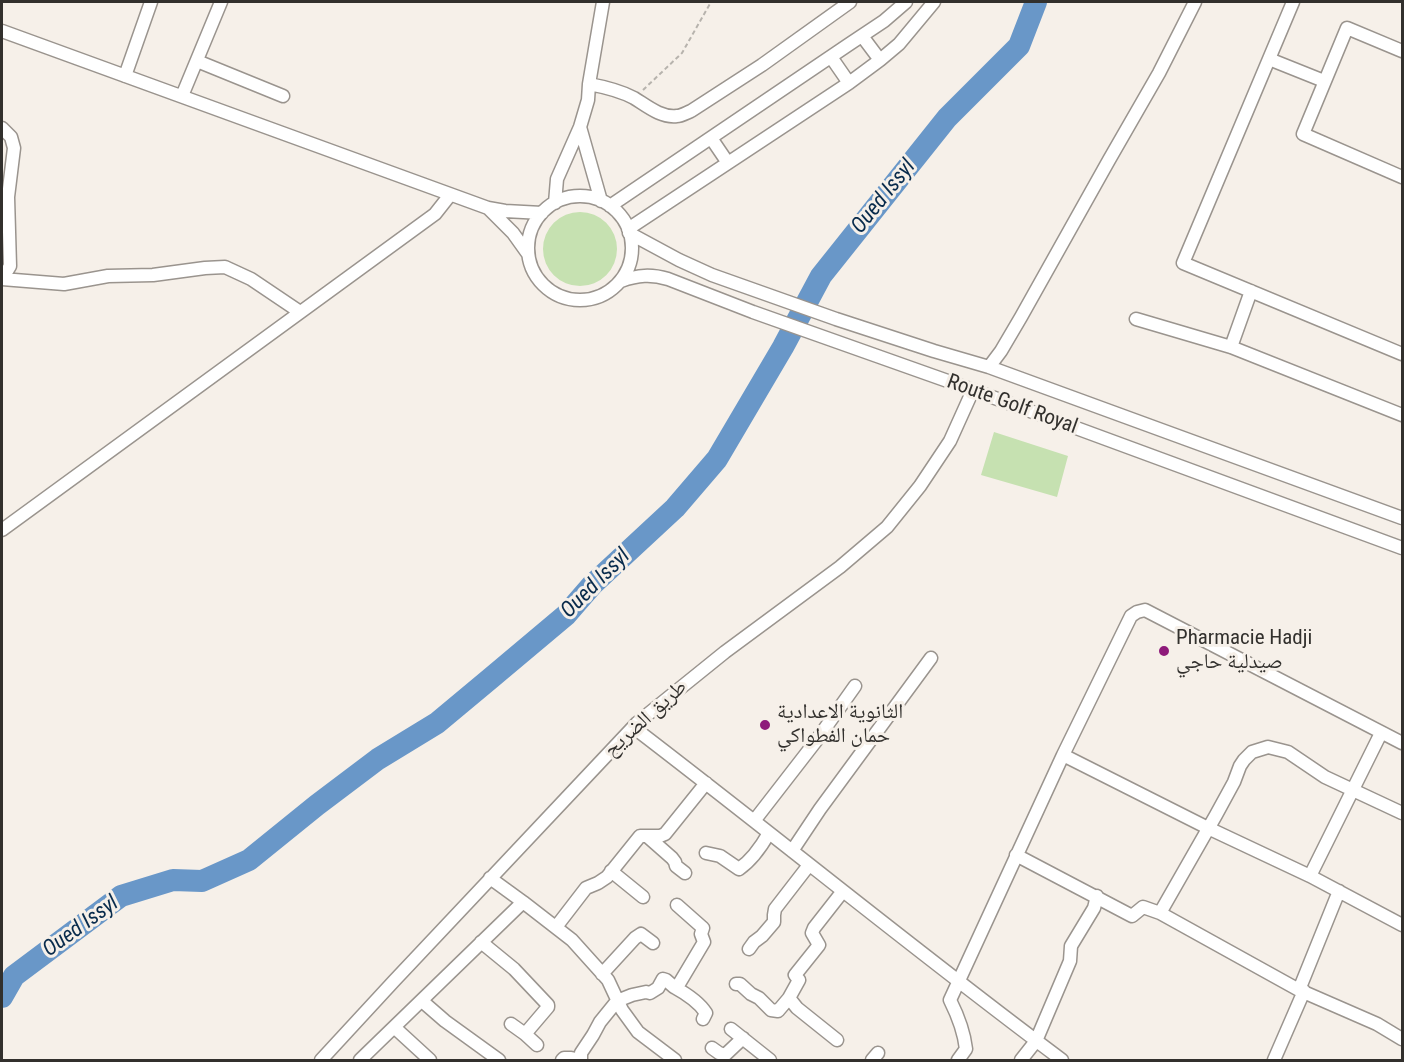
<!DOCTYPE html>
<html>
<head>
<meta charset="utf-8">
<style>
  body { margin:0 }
  #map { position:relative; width:1404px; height:1062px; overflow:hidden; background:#f6f0e9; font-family:"Roboto Condensed",sans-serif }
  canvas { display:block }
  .frame { position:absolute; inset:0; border:3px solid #32302d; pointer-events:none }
</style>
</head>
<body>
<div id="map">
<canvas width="1404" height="1062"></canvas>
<div class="frame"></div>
</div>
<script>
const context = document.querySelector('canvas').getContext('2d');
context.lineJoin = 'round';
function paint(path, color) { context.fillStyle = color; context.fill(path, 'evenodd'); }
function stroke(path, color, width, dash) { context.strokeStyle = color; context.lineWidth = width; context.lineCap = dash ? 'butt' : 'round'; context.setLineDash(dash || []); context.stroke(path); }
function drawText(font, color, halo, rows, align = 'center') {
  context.font = font + ' "Roboto Condensed","Noto Naskh Arabic",sans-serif'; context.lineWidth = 6; context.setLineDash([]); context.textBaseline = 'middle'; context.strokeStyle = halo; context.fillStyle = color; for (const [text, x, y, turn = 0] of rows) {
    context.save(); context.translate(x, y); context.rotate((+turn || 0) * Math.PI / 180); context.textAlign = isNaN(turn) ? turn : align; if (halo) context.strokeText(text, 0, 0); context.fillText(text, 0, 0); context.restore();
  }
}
const green = new Path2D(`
  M543 249a37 37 0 1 1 74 0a37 37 0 1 1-74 0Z
  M994,432l74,24 -11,41 -76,-22z`);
const river = new Path2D(`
  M2,997l12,-21 107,-80 52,-16 29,1 47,-21 68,-55 61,-46 59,-36 54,-45 75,-63 26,-30 83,-77 42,-49 66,-112 38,-71 126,-158 72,-72 17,-44`);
const path = new Path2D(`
  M643,90l39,-37 29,-51`);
const minor = new Path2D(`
  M1293,2l-110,261 219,91
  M2,31l486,177 17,3 37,2
  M862,36l18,24
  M1402,51l-55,-23 -44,106 99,43
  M831,57l18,26
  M1269,59l55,22
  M197,61l86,35
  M125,76l26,-74
  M589,84l14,-82
  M182,96l39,-94
  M580,127l21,74
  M2,128l9,9 3,11 -6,49 2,69 -8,13
  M711,138l17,25
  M528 248a52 52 0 1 1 104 0a52 52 0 1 1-104 0Z
  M555,203l2,-24 23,-52 8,-27 1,-16c16,3 32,7 45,14 13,8 27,20 43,18 4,0 9,-3 14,-5l71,-46 88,-63
  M610,206l238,-161 36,-24 22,-19
  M488,208l25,25 15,21
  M628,229l221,-146 31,-23 19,-16 35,-42
  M629,233l50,27 33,15 124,44 98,32 55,16 413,151
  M2,279l62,5 44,-8 45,-1 52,-7 20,-1 26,12 49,33
  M621,281c17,-6 30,-7 47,-2l85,33 220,78 429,158
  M1136,319l95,28 171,68
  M1231,347l20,-56
  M989,367l12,-16 20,-34 88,-157 50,-87 36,-71
  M2,530l433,-316 15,-19
  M633,727c144,110 284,225 429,333
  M1063,755l145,73 102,48 92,49
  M754,821l62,-80 39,-55
  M647,836l25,22 3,4 1,4 9,7
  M792,851l28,-42 111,-151
  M706,853l14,3 19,13c13,-9 22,-22 30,-36
  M1016,855l116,61 11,-9 17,6 139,77 78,34 25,15
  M611,871l32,26
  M1310,876l71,-143
  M490,878l33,24 49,38 36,40 14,30 16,22 37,28
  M1160,913l56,-98 18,-33 6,-16 4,-6 8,-8 16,-5 20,5 37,25 77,36
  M556,927l30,-39 12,-5 9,-6 33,-41h20l5,-2 41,-51
  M481,942l33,27 34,36v2l-23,27 -14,-10
  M749,949l5,-7 8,-6 12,-14v-7l1,-6 34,-44
  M602,974l33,-36 6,-4 12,9
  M736,984h4l11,10 8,4 12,12 7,1 11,-13
  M674,987c11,6 25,15 32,26l-3,6
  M1299,990l40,-99
  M422,1001l23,20 54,39
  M394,1027l36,33
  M731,1029l39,31
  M525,1034l12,11
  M837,1040l-40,-32 -8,-10 10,-18 -4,-5 24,-30 -7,-12 2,-5 29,-37
  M712,1048l7,5 6,2 18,-17
  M321,1060l72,-78 244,-259 88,-71 115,-85 47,-40 33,-41 30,-45 23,-51
  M360,1060l163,-158
  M562,1060l2,-2h6l11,2v-7l12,-18 7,-13 17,-21 15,-6 14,-3 4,1 8,-5 5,-9 3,1 8,7 5,-3 25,-42 -3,-8 2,-6 -26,-23
  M872,1060l6,-7
  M958,1060l8,-11c-2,-18 -8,-33 -16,-49l113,-245 68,-139 6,-4 8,-2 257,133
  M1021,1060l15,-19 34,-80 1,-15 23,-38 3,-12
  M1274,1060l30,-69`);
const markers = [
  [1164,651,6,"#8e1a7a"],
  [765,725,6,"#8e1a7a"]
];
const streetNames = [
  ["Route Golf Royal",1012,405,20],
  ["طريق الضريح",646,719,-42]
];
const poiNames = [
  ["Pharmacie Hadji",1176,639],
  ["صيدلية حاجي",1176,663],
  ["الثانوية الاعدادية",777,713],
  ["حمان الفطواكي",777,737]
];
const waterNames = [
  ["Oued Issyl",884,197,-51],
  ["Oued Issyl",596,584,-45],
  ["Oued Issyl",81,927,-36]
];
paint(green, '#c6e1b1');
stroke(river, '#6997c8', 22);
stroke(minor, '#9a948e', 15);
stroke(path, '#b7b3ad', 2, [4.5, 3]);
stroke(minor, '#fff', 12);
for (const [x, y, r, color] of markers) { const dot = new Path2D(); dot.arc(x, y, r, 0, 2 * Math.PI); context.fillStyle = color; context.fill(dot); stroke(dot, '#f6f0e9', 2); }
drawText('21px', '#32302d', '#f6f0e9', streetNames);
drawText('21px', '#32302d', '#f6f0e9', poiNames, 'left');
drawText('italic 22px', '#082b4c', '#f6f0e9', waterNames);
</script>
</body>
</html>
